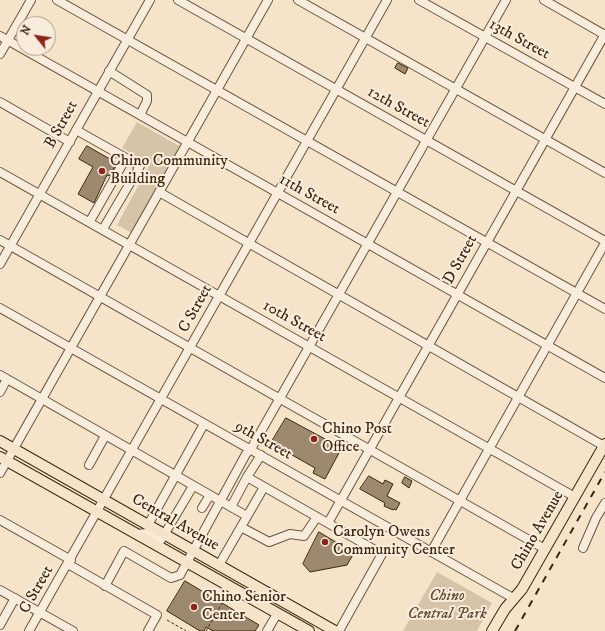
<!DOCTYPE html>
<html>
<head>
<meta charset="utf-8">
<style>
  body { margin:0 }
  #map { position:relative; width:605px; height:631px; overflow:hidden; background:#f5e4c9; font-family:"IM FELL DW Pica",serif }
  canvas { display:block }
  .north { position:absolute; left:16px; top:16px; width:40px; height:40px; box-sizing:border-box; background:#f8eddc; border:1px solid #ad9d8a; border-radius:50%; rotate:300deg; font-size:11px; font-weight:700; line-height:16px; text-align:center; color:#3c260f }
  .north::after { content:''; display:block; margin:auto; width:14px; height:18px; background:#8f2418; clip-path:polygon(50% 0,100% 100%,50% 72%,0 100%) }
</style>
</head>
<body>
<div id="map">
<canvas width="605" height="631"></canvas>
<div class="north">N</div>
</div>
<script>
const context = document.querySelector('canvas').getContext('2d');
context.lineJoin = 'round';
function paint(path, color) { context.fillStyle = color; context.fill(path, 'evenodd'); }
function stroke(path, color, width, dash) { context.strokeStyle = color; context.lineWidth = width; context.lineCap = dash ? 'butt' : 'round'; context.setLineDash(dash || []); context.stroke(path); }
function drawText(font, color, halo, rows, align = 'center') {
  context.font = font + ' "IM FELL DW Pica",serif'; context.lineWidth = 4; context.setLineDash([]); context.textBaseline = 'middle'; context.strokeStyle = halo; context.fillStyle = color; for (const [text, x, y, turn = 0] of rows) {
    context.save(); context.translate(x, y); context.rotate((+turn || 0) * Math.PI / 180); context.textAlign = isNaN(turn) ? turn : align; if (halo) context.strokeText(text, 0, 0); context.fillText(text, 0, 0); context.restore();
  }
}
const green = new Path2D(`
  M137,122l44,25 -49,86 -15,-8 33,-61 -28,-16z
  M437,572l55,31 -15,28h-74z`);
const building = new Path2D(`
  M398,63l10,5 -3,6 -10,-6z
  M87,146l30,17 -8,13 -2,-1 -13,28 -16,-9 15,-27 -14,-8z
  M286,418l54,29 -1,3 1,1 -15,28 -12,-6 2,-5 -44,-25z
  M369,476l14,8 2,-4 8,4 -6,12 13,7 -4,7 -2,-1 -1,1 -9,-4 1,-3 -25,-14z
  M405,477l7,4 -3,7 -7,-5z
  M319,532l35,21 -7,12 -37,7 -7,-8z
  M185,581l74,44 -4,6h-42l-7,-4 -2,4h-4l-33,-20z`);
const path = new Path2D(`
  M167,620l19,11
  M206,631l21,-36`);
const minor = new Path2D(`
  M57,0l548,309
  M178,0l427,241
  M298,0l307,173
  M419,0l186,104
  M544,0l61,35
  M0,36l605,342
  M0,54l31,-54
  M109,71l38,24v6l-7,14
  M0,102l70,40
  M76,130l50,28
  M0,172l575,325
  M159,192l445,254
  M90,221l36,-63 14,8 -37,63
  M0,240l545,309
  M0,264l150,-264
  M0,308l513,290
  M0,375l231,132 16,-30
  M0,392l7,-13
  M261,455l-14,22 135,77 -43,77
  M89,465l16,-29
  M0,473l268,-473
  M231,507l16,9
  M202,508l8,-13
  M0,520l71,40
  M328,523l277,-489
  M148,525l56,-101
  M241,527l28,15 21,-8 14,2 13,-19
  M137,534l10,-1 14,7 32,-54
  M583,548l13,-30 9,-15
  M431,552l174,-309
  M68,564l89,51 -9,16
  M219,565l45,-78
  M105,586l19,-35 47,27 9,-3 66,-121 5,-5 255,-449
  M0,590l73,41
  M0,625l15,-27
  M29,631l358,-631
  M267,631l10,-17`);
const major = new Path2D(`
  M0,441l335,190
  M0,457l309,174
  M492,631l13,-22 17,-20 83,-145`);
const rail = new Path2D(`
  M515,631l90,-159`);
const markers = [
  [102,171,4,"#8f2418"],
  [314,439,4,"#8f2418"],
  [325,542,4,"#8f2418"],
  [194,607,4,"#8f2418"]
];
const streetNames = [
  ["13th Street",519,40,29],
  ["12th Street",398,108,29],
  ["B Street",62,125,-61],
  ["11th Street",309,195,29],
  ["D Street",461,260,-61],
  ["C Street",196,309,-61],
  ["10th Street",294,322,29],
  ["9th Street",263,441,29],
  ["Central Avenue",175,523,30],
  ["Chino Avenue",538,531,-60],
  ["C Street",37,590,-60]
];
const poiNames = [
  ["Chino Community",110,162],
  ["Building",110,180],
  ["Chino Post",322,430],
  ["Office",322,448],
  ["Carolyn Owens",333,533],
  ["Community Center",333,551],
  ["Chino Senior",202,598],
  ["Center",202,616]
];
const parkNames = [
  ["Chino",447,597],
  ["Central Park",447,615]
];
paint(green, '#d6c4a9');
paint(building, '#9c8970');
stroke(building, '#3c260f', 1);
stroke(minor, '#6a563e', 10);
stroke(major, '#3c260f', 12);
stroke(path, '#3c260f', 1, [3, 2]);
stroke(minor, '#f8eddc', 8);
stroke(major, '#f5e4c9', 10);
stroke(rail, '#3c260f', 2, [7, 7]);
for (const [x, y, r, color] of markers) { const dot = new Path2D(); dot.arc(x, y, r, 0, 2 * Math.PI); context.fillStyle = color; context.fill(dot); stroke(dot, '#f8eddc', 1.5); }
drawText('16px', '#3c260f', '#f8eddc', streetNames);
drawText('16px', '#3c260f', '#f8eddc', poiNames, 'left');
drawText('italic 16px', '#624e36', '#f8eddc', parkNames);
</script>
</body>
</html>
